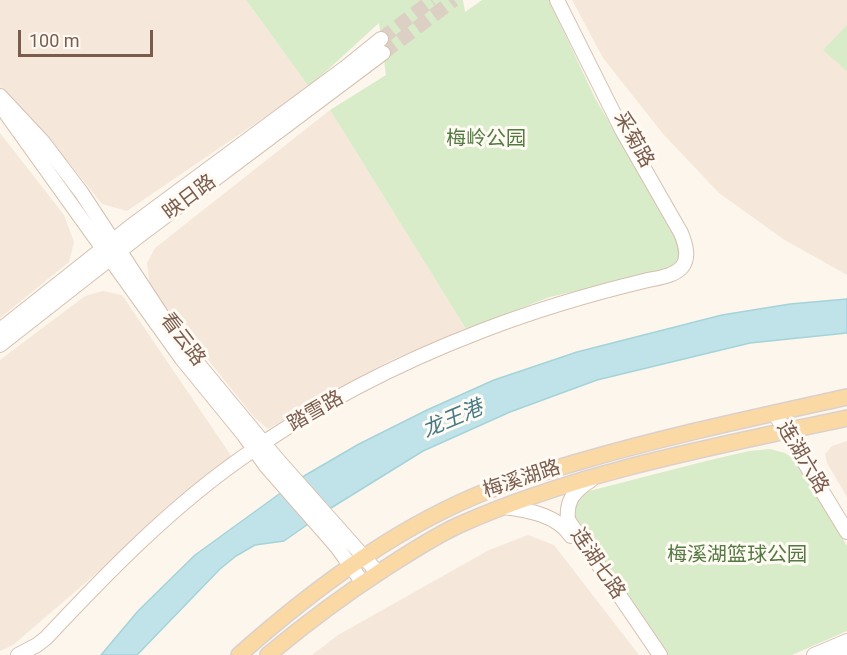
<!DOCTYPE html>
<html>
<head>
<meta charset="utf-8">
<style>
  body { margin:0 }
  #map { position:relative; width:847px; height:655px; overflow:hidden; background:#fdf6ec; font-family:Roboto,sans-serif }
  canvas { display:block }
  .scale { position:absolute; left:18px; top:30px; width:135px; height:27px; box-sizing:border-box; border:3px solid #7a5c4d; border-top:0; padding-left:8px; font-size:18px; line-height:21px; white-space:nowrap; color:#7a5c4d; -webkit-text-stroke:4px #fffaf3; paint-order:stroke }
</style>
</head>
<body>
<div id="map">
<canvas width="847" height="655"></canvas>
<div class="scale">100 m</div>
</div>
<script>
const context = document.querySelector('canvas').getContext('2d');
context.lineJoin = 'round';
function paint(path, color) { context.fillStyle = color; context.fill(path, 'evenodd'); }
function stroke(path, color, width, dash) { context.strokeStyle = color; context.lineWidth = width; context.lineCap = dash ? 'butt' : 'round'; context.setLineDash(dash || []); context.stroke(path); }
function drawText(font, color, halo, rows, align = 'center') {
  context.font = font + ' Roboto,"Noto Sans SC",sans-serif'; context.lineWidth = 6; context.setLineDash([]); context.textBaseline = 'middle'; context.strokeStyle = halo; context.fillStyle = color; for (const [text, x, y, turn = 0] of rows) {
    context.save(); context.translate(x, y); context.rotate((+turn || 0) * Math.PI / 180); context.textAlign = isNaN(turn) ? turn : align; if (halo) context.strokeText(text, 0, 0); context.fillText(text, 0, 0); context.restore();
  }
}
const residential = new Path2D(`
  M0,0h246l63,87 -182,124 -25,-7 -32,-40 -70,-77z
  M572,0h275v275l-64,-36 -64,-46 -55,-58 -61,-77z
  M330,110l136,219 -77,32 -121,68 -15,-13 -103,-129 -3,-24 8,-15z
  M0,133l64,82 10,27 -5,20 -69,56z
  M103,291l19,4 110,162 -219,188 -13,6v-291l85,-64z
  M847,441v56l-20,-34 -2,-9 7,-8z
  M528,535l26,10 85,110h-327l26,-20 151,-85z`);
const green = new Path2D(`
  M246,0h217l2,12 17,-12h67l46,98 80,139c5,12 8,22 -4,32l-121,28 -84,32 -136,-219 56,-35 -7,-52 -70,64z
  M847,25v46l-24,-21z
  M770,449l15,4 9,6 53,87v85l-55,24h-124l-93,-135c-3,-13 2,-24 14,-29l117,-30 43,-10z`);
const water = new Path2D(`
  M847,299v34l-97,10 -153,37 -87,32 -87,39 -92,57 -47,33 -29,4 -19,11 -16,13 -83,86h-36l37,-44 57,-56 109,-79 55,-32 68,-34 67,-30 83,-28 145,-37 68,-11z`);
const secondaryTunnel = new Path2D(`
  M381,39l51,-39
  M383,53l71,-53`);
const secondary = new Path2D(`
  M0,96l43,46 38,50 95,145 101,122 101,114
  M5,112l177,247 62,76 22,31 71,81 26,36
  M0,330l130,-103 215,-159 36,-29
  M0,345l139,-109 244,-183
  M775,414l72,118
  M591,480c-17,11 -25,20 -23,40l92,135
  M504,507c24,3 53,8 67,29
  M18,655l19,-10 9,-7c61,-65 124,-130 197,-181 73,-52 157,-95 241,-127 52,-20 106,-36 160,-49 12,-3 29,-4 38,-14 8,-10 3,-24 -1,-34l-59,-103 -65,-130
  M814,655l33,-14
  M838,655l9,-4`);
const primary = new Path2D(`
  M239,655c70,-62 149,-122 236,-159 33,-14 69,-24 103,-34 89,-26 179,-45 269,-65
  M268,655c36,-30 73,-58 113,-84 25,-16 50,-33 78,-46 121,-54 258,-79 388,-107`);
const parkNames = [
  ["梅岭公园",486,140],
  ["梅溪湖篮球公园",737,556]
];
const streetNames = [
  ["采菊路",633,140,61],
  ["映日路",190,198,-37],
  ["看云路",182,340,53],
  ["踏雪路",316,412,-30],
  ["连湖六路",802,458,59],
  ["梅溪湖路",522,480,-18],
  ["连湖七路",597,564,56]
];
const waterNames = [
  ["龙王港",453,420,-23]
];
paint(residential, '#f5e8da');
paint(green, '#d8ecc9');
paint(water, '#bfe3e8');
stroke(water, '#a5d3da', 1.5);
stroke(secondaryTunnel, '#dcd0c4', 14, [14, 7]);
stroke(secondary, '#d6c0b0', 16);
stroke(primary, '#dad1cd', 18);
stroke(secondary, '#fff', 14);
stroke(primary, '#fbd9a5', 15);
drawText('20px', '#537a41', '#fffaf3', parkNames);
drawText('20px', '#7a5c4d', '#fffaf3', streetNames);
drawText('italic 21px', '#437c86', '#fffaf3', waterNames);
</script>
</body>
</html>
